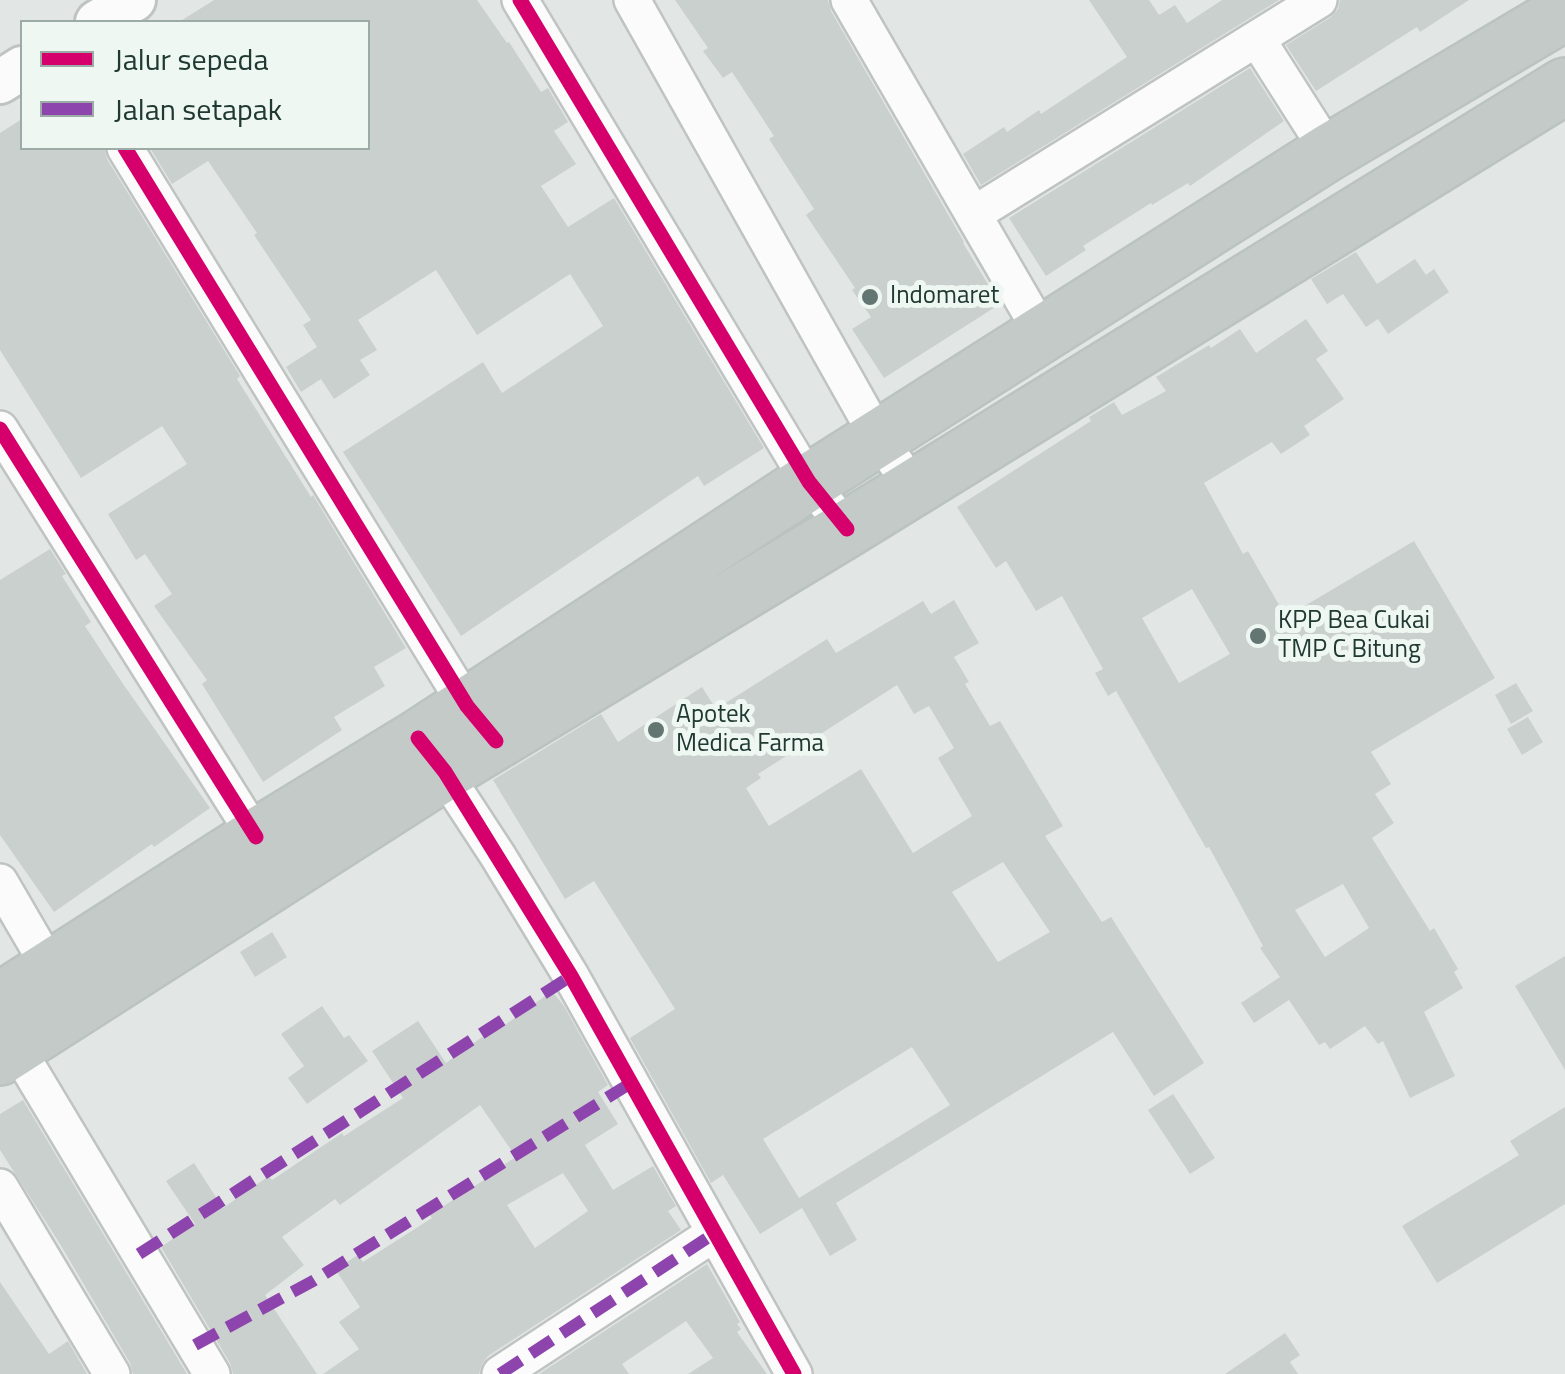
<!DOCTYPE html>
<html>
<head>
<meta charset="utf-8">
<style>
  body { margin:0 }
  #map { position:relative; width:1565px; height:1374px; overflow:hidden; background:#e2e7e5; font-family:"Titillium Web",sans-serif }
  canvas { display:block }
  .legend { position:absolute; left:20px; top:20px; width:350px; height:130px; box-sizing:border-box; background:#eff7f3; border:2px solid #9caba6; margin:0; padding:12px 18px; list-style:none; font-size:30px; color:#203932 }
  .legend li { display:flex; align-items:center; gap:20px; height:50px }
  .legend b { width:50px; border:2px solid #9caba6 }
</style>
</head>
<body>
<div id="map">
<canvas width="1565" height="1374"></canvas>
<ul class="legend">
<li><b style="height:12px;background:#d6006c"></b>Jalur sepeda</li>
<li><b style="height:12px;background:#8e44ad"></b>Jalan setapak</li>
</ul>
</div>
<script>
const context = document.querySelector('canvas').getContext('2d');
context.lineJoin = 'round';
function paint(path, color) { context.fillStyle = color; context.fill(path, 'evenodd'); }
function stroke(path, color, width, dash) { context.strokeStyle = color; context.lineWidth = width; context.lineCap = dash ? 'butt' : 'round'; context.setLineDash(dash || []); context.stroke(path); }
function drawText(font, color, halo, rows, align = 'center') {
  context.font = font + ' "Titillium Web",sans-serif'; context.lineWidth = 10; context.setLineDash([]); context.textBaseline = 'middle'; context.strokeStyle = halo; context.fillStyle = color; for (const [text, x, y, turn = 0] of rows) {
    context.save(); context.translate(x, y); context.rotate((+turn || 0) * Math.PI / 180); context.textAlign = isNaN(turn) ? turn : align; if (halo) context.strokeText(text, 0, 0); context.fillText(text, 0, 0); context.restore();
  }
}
const building = new Path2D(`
  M214,0h263l30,43 2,-1 32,50 7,-4 20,34 -14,9 22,33 -35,22 27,41 46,-29 150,250 -60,38 -6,-10 -237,160 -118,-184 140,-90 19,31 101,-67 -33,-52 -93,61 -41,-65 -78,50 19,30 -17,10 10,15 -36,24 -13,-20 -20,13 -15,-25 31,-20 -14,-22 8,-5 -57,-85 3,-2 -49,-72 -36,23 -22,-36h218v-126h-189z
  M675,0h153l3,11 133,231 -1,1 37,61 -116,74 -32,-49 19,-12 -19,-27 3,-2 -49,-73 8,-6 -45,-70 5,-3 -42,-64 -9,6 -20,-27 5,-3z
  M1089,0h60l10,15 16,-10 12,18 35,-23h57l-298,185 -18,-31 41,-27 3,5 32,-22 2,4 86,-57z
  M1340,0h129l-49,32 -3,-5 -101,64 -30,-46 45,-28 7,-8z
  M1250,68l34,53 -94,65 -2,-3 -36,22 -1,-2 -68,43 3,4 -40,26 -37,-58z
  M22,119v29h82l3,11 133,217 -3,3 74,118 2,-2 93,153 -32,19 11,19 -51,31 8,13 -79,52 -61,-98 5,-4 -53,-74 18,-12 -27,-40 -9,6 -28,-46 79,-50 -25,-38 -81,52 -81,-128v-217z
  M1356,252l21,32 38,-25 11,16 8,-6 15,23 -61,42 -10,-15 -12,8 -23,-33 -16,10 -16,-25z
  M1306,319l22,32 -12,8 28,40 -40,27 6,9 -29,19 -9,-12 -68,41 39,71 5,-3 38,66 128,-76 81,137 -124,74 20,32 -16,10 19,29 -22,15 58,93 4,-3 24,41 -4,3 9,16 -39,24 31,64 -45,22 -27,-57 -5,3 -13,-18 -35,23 -5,-7 -6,3 -30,-45 -35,23 -13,-20 39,-26 -20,-29 3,-2 -54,-99 -3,1 -90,-157 -8,5 -13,-23 8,-4 -41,-73 -26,15 -30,-50 -10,7 -39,-61 134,-86 -2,-4 25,-15 8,13 44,-24 -10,-14 53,-32 2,3 29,-19 16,24zM1192,589l38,65 -51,29 -37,-65zM1343,884l26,44 -44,29 -30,-47z
  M50,549l16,25 -4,2 29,46 -6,4 36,55 89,127 -56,39 -2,-3 -98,68 -54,-77v-255z
  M954,600l25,43 -25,14 15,25 -4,2 25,42 10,-5 63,105 -18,10 57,86 9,-5 93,146 -50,33 -41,-64 -277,171 21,37 -27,16 -28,-48 -42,26 -37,-59 -12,8 -81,-145 45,-29 -81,-128 -29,18 -72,-119 108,-66 17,28 84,-55 14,22 111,-70 9,14 87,-52 8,13zM897,685l17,29 15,-8 25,42 -16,10 34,58 -59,37 -52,-84 -92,57 -23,-38 15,-10 -3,-4zM1003,862l47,70 -52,30 -46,-70zM912,1047l38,58 -151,93 -36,-59z
  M1516,683l17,28 -22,13 -16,-29z
  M1528,717l15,25 -21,13 -15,-26z
  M272,932l15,25 -32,20 -15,-25z
  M1565,956v114l-50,-84z
  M552,991l12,15 44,79 -10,7 20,32 -33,21 28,45 40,-24 23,40 -8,5 13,19 -193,126 -6,8 -3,10h-156l36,-25 -20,-27 21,-15 -25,-38 23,-14 5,7 69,-44 -2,-3 54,-35 -1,-2 33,-21 -36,-52 -140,100 -5,-6 -53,38 22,28 -39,30 52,79h-84l-3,-11 -69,-116 34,-23 -29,-43 28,-18 29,45 46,-32 3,4 70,-47 2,3 59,-38 -31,-47 46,-30 28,42 50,-36 2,3zM563,1173l25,38 -53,37 -28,-43z
  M322,1006l22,32 5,-3 19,26 -61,43 -19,-26 16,-12 -23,-32z
  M1173,1094l42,64 -25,16 -42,-64z
  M23,1100l164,274h-54l-3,-11 -70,-119 -60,-94v-36z
  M1565,1107v97l-128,79 -35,-57 117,-71 -9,-14z
  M707,1264l33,58 -3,2 4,5 -4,3 30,42h-79l25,-16 -27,-37 -64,43 7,10h-90z
  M0,1282l49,72 19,-13 19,33h-87z
  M1285,1333l15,22 -10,7 8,12h-73z`);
const minor = new Path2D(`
  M520,0l289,482 38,47
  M632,0l247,439 34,48
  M849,0l194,335
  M1257,39l72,113
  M125,148l342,558 12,15
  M974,214l345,-214
  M0,429l256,408
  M434,758l64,98 73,120 223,398
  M0,882l50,86
  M4,1030l12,17 196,327
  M0,1187l112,187
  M500,1374l215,-141`);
const tertiary = new Path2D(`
  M97,22l37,-22
  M0,82l22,-14`);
const trunk = new Path2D(`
  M0,1001l256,-164 162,-99 391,-256 520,-330 236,-140
  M0,1057l445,-285 402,-243 718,-443`);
const quiet = new Path2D(`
  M139,1254l432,-278
  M195,1345l118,-64 318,-198
  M500,1374l215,-141`);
const cycleway = new Path2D(`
  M520,0l289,482 38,47
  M125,148l342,558 29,35
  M0,429l256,408
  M418,738l27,34 126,204 223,398`);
const markers = [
  [870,297,10,"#647671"],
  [1258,636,10,"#647671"],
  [656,730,10,"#647671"]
];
const poiNames = [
  ["Indomaret",890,297],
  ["KPP Bea Cukai",1278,622],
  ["TMP C Bitung",1278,651],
  ["Apotek",676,716],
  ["Medica Farma",676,745]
];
paint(building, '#cad0ce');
stroke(minor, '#bfc4c2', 40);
stroke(tertiary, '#bfc4c2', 48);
stroke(trunk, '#bbc3c1', 60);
stroke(minor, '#fbfbfb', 35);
stroke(tertiary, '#fbfbfb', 42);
stroke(trunk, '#c3cac8', 55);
stroke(quiet, '#8e44ad', 12, [25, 12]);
stroke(cycleway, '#d6006c', 15);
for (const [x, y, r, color] of markers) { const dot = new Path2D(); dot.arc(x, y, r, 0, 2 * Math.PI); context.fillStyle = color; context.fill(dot); stroke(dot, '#eff7f3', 4); }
drawText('25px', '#203932', '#eff7f3', poiNames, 'left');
</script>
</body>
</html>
